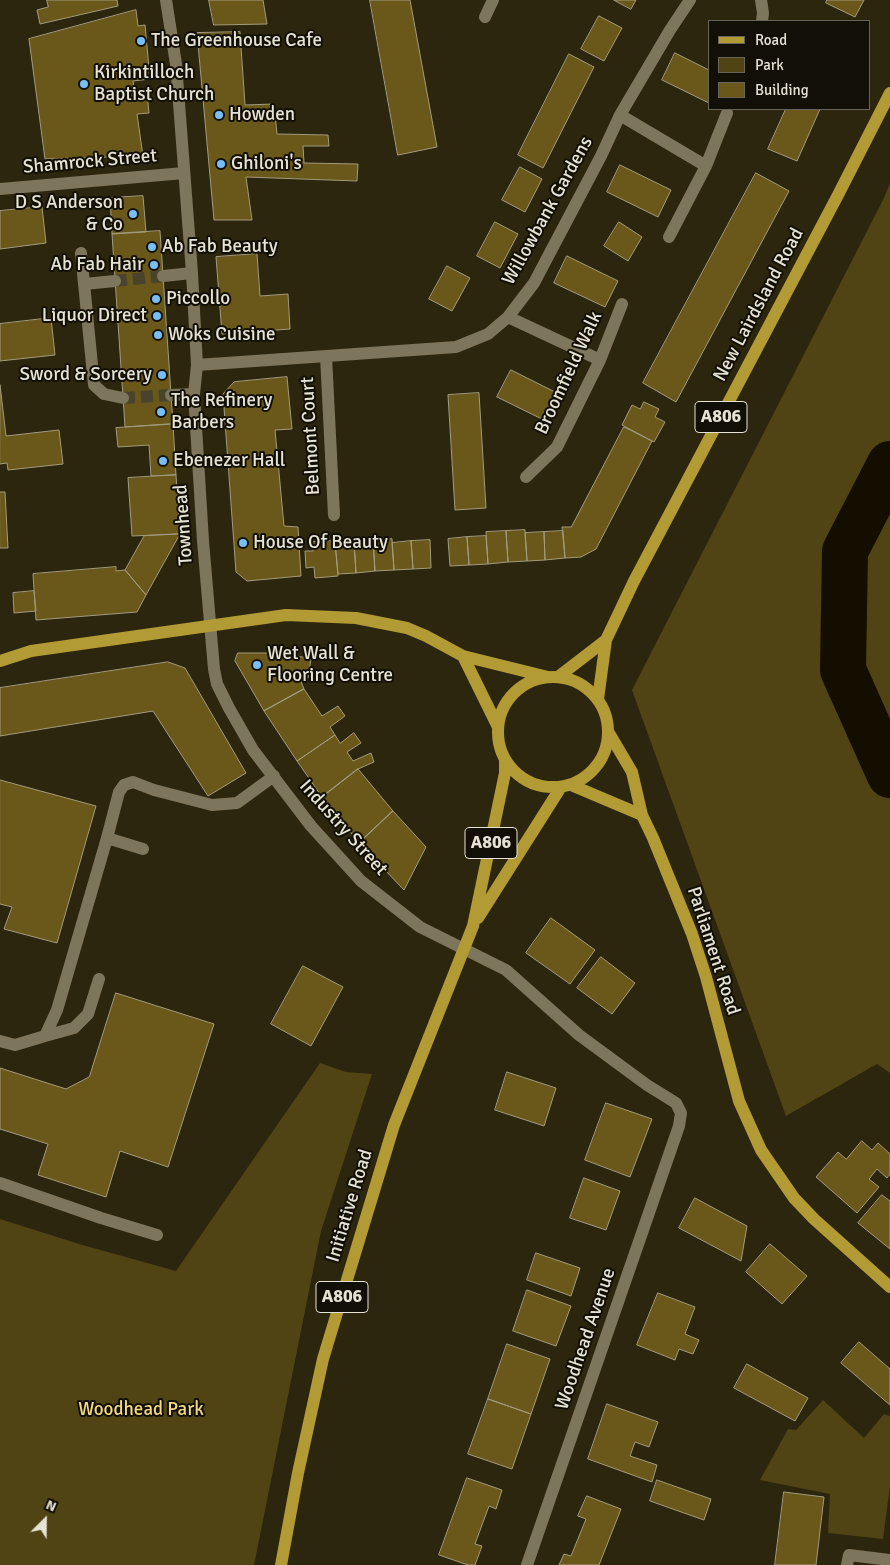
<!DOCTYPE html>
<html>
<head>
<meta charset="utf-8">
<style>
  body { margin:0 }
  #map { position:relative; width:890px; height:1565px; overflow:hidden; background:#2d260e; font-family:Signika,sans-serif }
  canvas { display:block }
  .legend { position:absolute; left:708px; top:20px; width:162px; height:90px; box-sizing:border-box; background:#120f06; border:1px solid #676358; margin:0; padding:6px 9px; list-style:none; font-size:15px; color:#e6e2d4 }
  .legend li { display:flex; align-items:center; gap:10px; height:25px }
  .legend b { width:25px; border:1px solid #676358 }
  .north { position:absolute; left:20px; top:1495px; width:50px; height:50px; -webkit-text-stroke:4px #120f06; paint-order:stroke; rotate:23deg; font-size:14px; font-weight:700; line-height:20px; text-align:center; color:#e6e2d4 }
  .north::after { content:''; display:block; margin:auto; width:18px; height:22px; background:#e6e2d4; clip-path:polygon(50% 0,100% 100%,50% 72%,0 100%) }
</style>
</head>
<body>
<div id="map">
<canvas width="890" height="1565"></canvas>
<ul class="legend">
<li><b style="height:6px;background:#b29a35"></b>Road</li>
<li><b style="height:14px;background:#504314"></b>Park</li>
<li><b style="height:14px;background:#695819"></b>Building</li>
</ul>
<div class="north">N</div>
</div>
<script>
const context = document.querySelector('canvas').getContext('2d');
context.lineJoin = 'round';
function paint(path, color) { context.fillStyle = color; context.fill(path, 'evenodd'); }
function stroke(path, color, width, dash) { context.strokeStyle = color; context.lineWidth = width; context.lineCap = dash ? 'butt' : 'round'; context.setLineDash(dash || []); context.stroke(path); }
function drawText(font, color, halo, rows, align = 'center') {
  context.font = font + ' Signika,sans-serif'; context.lineWidth = 4; context.setLineDash([]); context.textBaseline = 'middle'; context.strokeStyle = halo; context.fillStyle = color; for (const [text, x, y, turn = 0] of rows) {
    context.save(); context.translate(x, y); context.rotate((+turn || 0) * Math.PI / 180); context.textAlign = isNaN(turn) ? turn : align; if (halo) context.strokeText(text, 0, 0); context.fillText(text, 0, 0); context.restore();
  }
}
const green = new Path2D(`
  M890,183v890l-13,-9 -91,52 -154,-426 252,-492z
  M320,1063l26,9 26,2 -51,157 -67,334h-254v-346l79,25 97,27z
  M823,1400l41,38 20,-24 6,2v70l-7,53 -55,-6 2,-39 -70,-14 28,-51 8,1z`);
const river = new Path2D(`
  M890,464l-45,87 -2,119 47,105`);
const building = new Path2D(`
  M47,0h70l1,6 -78,18 -3,-14 11,-3z
  M209,0h54l4,24 -53,1z
  M370,0h40l27,147 -39,8z
  M614,0h22l-5,9z
  M827,0h37l-9,17 -29,-14z
  M136,10l2,16 7,-1 5,54 -17,2 2,13 12,-1 2,20 -12,1 6,42 -98,3 -16,-120z
  M599,16l23,12 -18,33 -23,-12z
  M240,32l5,73 29,-1 3,30 51,1 1,11h-26l1,17 54,1 -1,17 -111,-4 6,43h-38l-17,-187z
  M675,53l34,17v33l-47,-23z
  M569,54l25,13 -51,101 -25,-13z
  M786,109h34l-23,52 -29,-12z
  M620,165l51,25 -13,27 -51,-25z
  M520,167l22,12 -17,33 -23,-12z
  M756,173l33,18 -113,211 -33,-19z
  M143,196l3,36 -34,2 -2,-36z
  M42,207l4,36 -46,6v-38z
  M495,222l23,12 -18,34 -23,-12z
  M619,222l23,15 -14,24 -24,-15z
  M160,231l13,193 -48,3 -13,-193z
  M257,254l3,42 28,-2 2,35 -68,5 -6,-77z
  M567,256l51,25 -13,26 -51,-24z
  M447,266l23,12 -18,33 -23,-12z
  M51,318l4,37 -55,6v-37z
  M511,370l50,25 -13,27 -51,-25z
  M287,377l5,52 -17,1 9,96 14,1 3,49 -54,5 -11,-9 -13,-178 11,-12z
  M0,385l6,51 53,-6 4,34 -55,6 -1,-7 -7,1z
  M479,393l7,115 -31,2 -7,-115z
  M644,402l15,7 -4,8 10,5 -11,20 -32,-17 10,-20 8,4z
  M173,424l3,51 -25,1 -2,-31 -31,2 -2,-19z
  M624,427l28,14 -56,108 -15,8 -16,1 -3,-31h9z
  M176,475l4,59 -48,2 -4,-58z
  M0,492h5l3,56h-8z
  M525,530l2,31 -19,1 -2,-31z
  M506,531l2,31 -20,2 -2,-32z
  M563,531l2,27 -20,2 -1,-28z
  M544,532l1,28 -18,1 -2,-28z
  M180,534l-34,61 -21,-25 19,-34z
  M486,536l2,28 -19,1 -2,-28z
  M467,537l2,28 -19,1 -2,-27z
  M392,539l2,31 -19,1 -2,-31z
  M373,540l2,31 -19,2 -2,-31z
  M430,540l1,28 -18,1 -2,-28z
  M335,541l3,35 -23,2 -1,-11 -8,1 -1,-17h8l-1,-9z
  M411,541l2,28 -19,1 -2,-27z
  M354,542l2,31 -18,1 -3,-31z
  M116,567v4l9,-1 21,25 -9,17 -101,8 -3,-46z
  M34,591l2,20 -22,2 -1,-20z
  M238,653h46l27,6 -3,19 -8,1 4,10 -40,22 -29,-50z
  M168,662l17,6 61,105 -38,23 -55,-85 -153,25v-48z
  M304,689l18,27 16,-10 7,10 -15,11 5,8 -38,26 -33,-50z
  M354,733l7,10 -14,9 6,9 18,-8 3,9 -16,7 -36,28 -25,-36 38,-26 5,8z
  M358,769l35,42 -34,32 -37,-46z
  M0,780l96,26 -39,137 -53,-14 8,-22 -12,-3z
  M393,811l33,36 -22,43 -45,-47z
  M551,918l44,32 -25,34 -44,-31z
  M601,957l34,26 -23,31 -35,-26z
  M303,966l40,21 -32,59 -40,-22z
  M116,993l98,31 -46,143 -48,-16 -14,46 -68,-22 10,-31 -48,-15v-61l66,21 23,-12z
  M507,1072l49,16 -12,38 -49,-16z
  M606,1103l46,16 -22,58 -45,-17z
  M862,1141l10,9 6,-7 12,11v20l-3,4 -10,-9 -8,10 10,8 -22,26 -41,-36 22,-25 8,7z
  M584,1178l36,13 -14,39 -36,-12z
  M882,1195l8,6v48l-32,-26z
  M695,1198l52,28 -6,35 -62,-33z
  M770,1244l37,32 -25,28 -36,-32z
  M536,1253l44,15 -9,28 -44,-16z
  M527,1290l44,16 -15,40 -43,-15z
  M658,1293l37,14 -10,27 14,6 -6,14 -14,-5 -4,11 -38,-15z
  M859,1342l31,27v36l-49,-42z
  M507,1344l43,15 -19,55 -43,-15z
  M747,1364l61,34 -13,23 -61,-33z
  M488,1399l43,15 -19,55 -44,-15z
  M607,1404l51,18 -9,25 -14,-5 -5,14 27,9 -5,17 -64,-23z
  M467,1478l35,12 -6,19 -7,-3 -14,38 7,2 -7,19h-7l-29,-10z
  M657,1480l54,19 -7,21 -54,-19z
  M784,1492l40,5 -8,68h-41z
  M587,1496l34,13 -22,56h-40l5,-11 7,2 15,-37 -8,-3z`);
const minorTunnel = new Path2D(`
  M115,281l48,-5
  M123,398l48,-3`);
const minor = new Path2D(`
  M166,0l10,64 16,209 5,92 -3,29 9,147 11,128 3,15 12,24 24,42 58,76 50,55 59,46 86,43 73,65 68,50 29,18 5,10 -2,13 -152,439
  M761,0l2,13 -1,8
  M485,17l8,-17
  M620,115l86,51
  M0,189l184,-16
  M669,237l37,-71 21,-53
  M81,253l13,132 10,9 19,4
  M163,276l29,-3
  M84,284l31,-3
  M508,317l92,43
  M326,356l8,159
  M197,365l259,-18 32,-13 20,-17 26,-34 67,-127 19,-41 50,-85 20,-30
  M171,395l23,-1
  M526,477l31,-30 43,-87 22,-56
  M107,838l36,11
  M45,1036l29,-8 14,-14 11,-35
  M0,1041l15,4 30,-9 12,-26 50,-172 12,-46 5,-7 9,-3 21,8 58,15 25,-2 37,-27
  M0,1183l101,35 56,17
  M847,1565l2,-10 41,5`);
const major = new Path2D(`
  M463,656l35,71
  M0,661l31,-10 255,-36 70,3 51,10 19,8 37,20 85,21
  M498 732a55 55 0 1 1 110 0a55 55 0 1 1-110 0Z
  M558,677l48,-37
  M598,699l8,-59 28,-59 204,-386 52,-102
  M609,733l23,39 10,43 11,23 39,96 14,43 33,124 22,49 33,48 20,21 76,68
  M571,785l71,30
  M478,918l83,-131
  M281,1565l17,-92 25,-114 71,-234 79,-199 32,-153v-14`);
const markers = [
  [141,41,5,"#78bff7"],
  [84,84,5,"#78bff7"],
  [219,115,5,"#78bff7"],
  [221,164,5,"#78bff7"],
  [133,214,5,"#78bff7"],
  [152,247,5,"#78bff7"],
  [154,265,5,"#78bff7"],
  [156,299,5,"#78bff7"],
  [157,316,5,"#78bff7"],
  [158,335,5,"#78bff7"],
  [162,375,5,"#78bff7"],
  [161,412,5,"#78bff7"],
  [163,461,5,"#78bff7"],
  [243,543,5,"#78bff7"],
  [257,665,5,"#78bff7"]
];
const shields = [
  [721,417,52],
  [491,843,52],
  [342,1297,52]
];
const shieldNames = [
  ["A806",721,417],
  ["A806",491,843],
  ["A806",342,1297]
];
const poiNames = [
  ["The Greenhouse Cafe",151,41],
  ["Kirkintilloch",94,73],
  ["Baptist Church",94,95],
  ["Howden",229,115],
  ["Ghiloni's",231,164],
  ["D S Anderson",123,203,"right"],
  ["& Co",123,225,"right"],
  ["Ab Fab Beauty",162,247],
  ["Ab Fab Hair",144,265,"right"],
  ["Piccollo",166,299],
  ["Liquor Direct",147,316,"right"],
  ["Woks Cuisine",168,335],
  ["Sword & Sorcery",152,375,"right"],
  ["The Refinery",171,401],
  ["Barbers",171,423],
  ["Ebenezer Hall",173,461],
  ["House Of Beauty",253,543],
  ["Wet Wall &",267,654],
  ["Flooring Centre",267,676]
];
const streetNames = [
  ["Shamrock Street",90,162,-5],
  ["Willowbank Gardens",548,211,-61],
  ["New Lairdsland Road",759,305,-62],
  ["Broomfield Walk",569,373,-65],
  ["Belmont Court",311,436,-93],
  ["Townhead",184,525,-94],
  ["Industry Street",343,828,48],
  ["Parliament Road",713,951,72],
  ["Initiative Road",350,1206,-73],
  ["Woodhead Avenue",586,1339,-71]
];
const parkNames = [
  ["Woodhead Park",141,1410]
];
paint(green, '#504314');
stroke(river, '#140e00', 46);
paint(building, '#695819');
stroke(building, '#a39b7f', 1);
stroke(minorTunnel, '#49422c', 12, [12, 6]);
stroke(minor, '#7d765c', 12);
stroke(major, '#b29a35', 12);
for (const [x, y, r, color] of markers) { const dot = new Path2D(); dot.arc(x, y, r, 0, 2 * Math.PI); context.fillStyle = color; context.fill(dot); stroke(dot, '#120f06', 2); }
for (const [x, y, w] of shields) { const box = new Path2D(); box.roundRect(x - w / 2, y - 15.5, w, 31, 4); context.fillStyle = '#120f06'; context.fill(box); stroke(box, '#e6e2d4', 1); }
drawText('bold 18px', '#e6e2d4', null, shieldNames);
drawText('19px', '#e6e2d4', '#120f06', poiNames, 'left');
drawText('19px', '#e6e2d4', '#120f06', streetNames);
drawText('19px', '#f3d981', '#120f06', parkNames);
</script>
</body>
</html>
